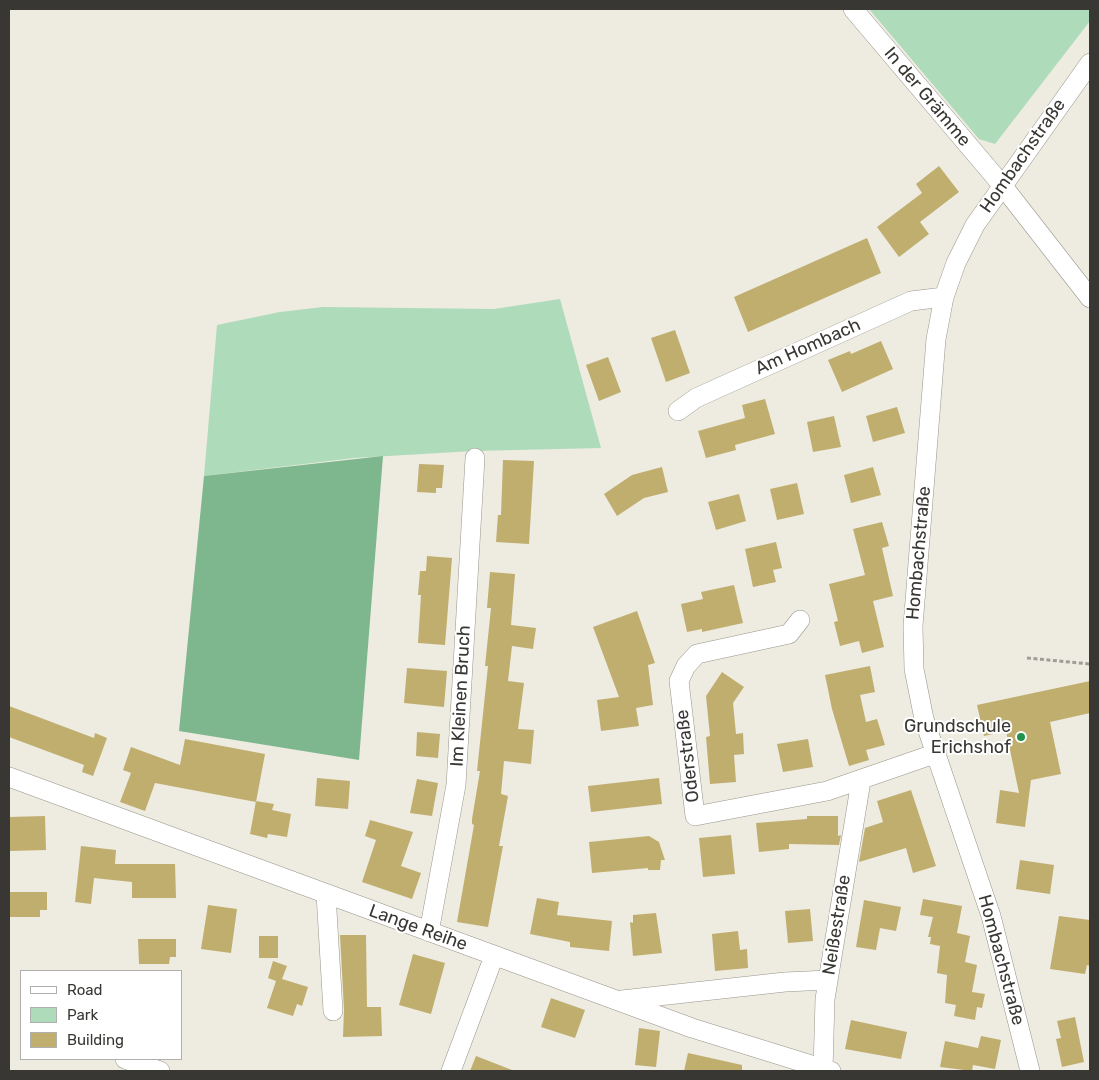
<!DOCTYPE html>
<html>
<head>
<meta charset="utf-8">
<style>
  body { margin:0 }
  #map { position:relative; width:1099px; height:1080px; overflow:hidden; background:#eeebe1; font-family:Rubik,sans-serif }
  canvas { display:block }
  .frame { position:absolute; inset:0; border:10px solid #383733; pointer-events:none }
  .legend { position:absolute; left:20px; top:970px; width:162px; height:90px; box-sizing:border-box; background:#fff; border:1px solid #afafad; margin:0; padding:6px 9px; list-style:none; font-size:15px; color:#383733 }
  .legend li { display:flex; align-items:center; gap:10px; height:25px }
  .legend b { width:25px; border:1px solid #afafad }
</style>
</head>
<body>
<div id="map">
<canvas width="1099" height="1080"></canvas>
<div class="frame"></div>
<ul class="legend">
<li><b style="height:6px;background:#fff"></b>Road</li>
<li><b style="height:14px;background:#aedbb9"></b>Park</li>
<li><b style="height:14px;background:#c0ae6f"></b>Building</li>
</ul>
</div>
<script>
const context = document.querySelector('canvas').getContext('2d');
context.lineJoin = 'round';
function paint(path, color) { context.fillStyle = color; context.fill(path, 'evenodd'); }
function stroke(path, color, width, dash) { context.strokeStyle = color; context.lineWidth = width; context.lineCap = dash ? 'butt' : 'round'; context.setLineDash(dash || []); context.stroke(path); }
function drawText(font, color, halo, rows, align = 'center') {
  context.font = font + ' Rubik,sans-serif'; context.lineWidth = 4; context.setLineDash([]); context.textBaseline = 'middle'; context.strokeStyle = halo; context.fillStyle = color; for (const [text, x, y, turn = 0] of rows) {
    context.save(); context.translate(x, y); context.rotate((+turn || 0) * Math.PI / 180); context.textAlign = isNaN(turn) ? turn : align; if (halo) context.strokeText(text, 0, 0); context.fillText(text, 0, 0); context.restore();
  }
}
const green = new Path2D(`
  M869,9h221v12l-95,123 -16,-5z
  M560,299l41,149 -128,3 -119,7 -150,18 13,-151 63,-13 43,-5 171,2z`);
const forest = new Path2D(`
  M383,456l-24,304 -180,-29 25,-255z`);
const building = new Path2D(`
  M939,166l20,26 -39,30 9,12 -30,23 -22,-30 45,-34 -6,-9z
  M867,238l14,35 -133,59 -14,-35z
  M675,330l15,43 -24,9 -15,-44z
  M881,341l12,28 -51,23 -14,-32 22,-9 1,3z
  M608,357l13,35 -22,9 -13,-36z
  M765,399l10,35 -40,11 1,5 -30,8 -8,-27 47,-13 -3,-13z
  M897,407l8,26 -32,9 -7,-26z
  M834,416l7,31 -28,5 -6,-30z
  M503,460l31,1 -5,83 -33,-2 2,-27h3z
  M419,464l25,1 -2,23h-6v5l-19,-1z
  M662,467l6,25 -24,6 -27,18 -13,-22 28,-19z
  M873,467l8,28 -30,8 -7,-28z
  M797,483l7,31 -27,6 -7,-31z
  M739,494l7,27 -30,9 -8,-28z
  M882,522l7,24 -7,2 11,48 -20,5 11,46 -22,6 -3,-12 -19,5 -6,-24 4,-1 -9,-37 36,-9 -12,-46z
  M776,542l6,26 -9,2 3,12 -23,5 -8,-38z
  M427,556l25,2 -7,87 -27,-2 3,-48h-3l2,-24h6z
  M490,572l25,2 -4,51 25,3 -3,21 -21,-3 -4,35 16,2 -6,46 16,1 -3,34 -27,-3 -3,33 7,2 -9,50h4l-15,81 -31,-5 17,-97 -2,-1v-5l8,-48h-3l11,-105h-3l6,-58h-4z
  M734,585l9,38 -41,9v-3l-15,3 -6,-28 22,-5 -2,-7z
  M637,611l18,52 -7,2 5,40 -17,3 3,18 -38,5 -4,-31 22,-3 -26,-70z
  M870,666l5,26 -15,3 6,27 11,-3 8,26 -19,5 3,10 -20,6 -17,-57 -7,-34z
  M407,668l40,3 -3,36 -40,-4z
  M722,672l22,15 -11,16 3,31 7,-1 1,21 -10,1 2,27 -26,2 -4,-47 4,-1 -4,-40z
  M1090,681v32l-40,9 11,52 -30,6 -6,47 -29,-4 4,-33 19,3 -13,-62 -22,5 -7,-31z
  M9,706l85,32 1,-5 12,5 -14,38 -11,-4 2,-7 -75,-28z
  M417,732l23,2 -2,24 -22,-2z
  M185,739l80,15 -9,48 -101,-19 -10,28 -25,-9 11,-29 -8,-3 8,-23 49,18z
  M808,739l5,28 -30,5 -6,-28z
  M317,778l33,3 -2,28 -33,-3z
  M659,778l3,26 -71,8 -3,-26z
  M417,779l21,4 -6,33 -22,-3z
  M911,790l25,76 -23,7 -7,-25 -47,14 6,-34 18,-6 -6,-21z
  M256,801l18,3 -2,6 19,4 -4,23 -19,-3 -1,4 -17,-4z
  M45,816l1,34 -37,1v-34z
  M807,816h31v20l3,-1 -2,10 -50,-1v5l-30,3 -3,-29 51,-4z
  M370,820l43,12 -12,34 20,7 -9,26 -50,-17 14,-42 -11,-4z
  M731,835l4,39 -32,3 -4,-39z
  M649,836l10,6 6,18h-4l-1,10h-12v-2l-56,5 -3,-31z
  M81,846l35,4 -1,14h60l1,34h-44v-16l-38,-4 -3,26 -16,-2z
  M1020,860l34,5 -4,29 -34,-5z
  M9,892h38v18h-7v7h-31z
  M537,898l22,4 -2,13 55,6 -3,30 -39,-4v-5l-40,-8z
  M923,899l39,7 -5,27 13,3 -5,26 12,3 -5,27 13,2 -3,14 -5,-1 -2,13 -21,-4 2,-11 -11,-2 2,-28 -10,-2 3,-27 -10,-2 1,-7h-3l5,-20 -13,-2z
  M864,900l37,7 -5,24 -16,-3 -4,22 -20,-3z
  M208,905l29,4 -6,44 -30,-4z
  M810,909l3,32 -25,2 -3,-32z
  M656,913l6,40 -29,3 -3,-34 3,1v-8z
  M1059,916l31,4v46l-3,-1 -2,9 -35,-5z
  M738,931l2,19 7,-1 1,19 -33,3 -3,-37z
  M340,935h26l1,72h14l1,29 -39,1 1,-27z
  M259,936h19v22h-19z
  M138,939h38v18h-6l-1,7h-30z
  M413,954l32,9 -14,51 -32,-9z
  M273,961l14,5 -5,13 26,8 -6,19 -5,-2 -4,12 -26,-8 9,-27 -8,-3z
  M551,998l34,12 -10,28 -34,-11z
  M1075,1017l9,45 -22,5 -6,-28 5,-1 -4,-17z
  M851,1020l56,12 -6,27 -56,-10z
  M639,1028l21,3 -4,36 -21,-2z
  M981,1036l20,4 -6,29 -22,-4 -1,6 -32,-4 5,-26 33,7z
  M688,1053l54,12v6h-58z
  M476,1056l36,14 -1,1h-41z`);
const path = new Path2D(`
  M1027,658l63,6`);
const minor = new Path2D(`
  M853,9l149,176 88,113
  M678,411l18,-13 215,-97 33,-4
  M800,620l-11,14 -92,20 -11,12 -7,15 16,135 132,-25 110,-38
  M9,777l683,251 139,43
  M326,894l7,117
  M429,932l27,-147 19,-327
  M622,1000l163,-18 43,-2
  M125,1059l35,12
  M451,1071l43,-115
  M823,1071l2,-72 36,-218
  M1030,1071l-39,-155 -67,-197 -10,-50 -1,-43 23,-287 8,-42 12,-34 19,-38 115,-162`);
const markers = [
  [1021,737,5,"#22934d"]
];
const streetNames = [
  ["In der Grämme",927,97,50],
  ["Hombachstraße",1023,156,-55],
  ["Am Hombach",808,347,-24],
  ["Hombachstraße",919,553,-85],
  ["Im Kleinen Bruch",461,696,-87],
  ["Oderstraße",688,756,-97],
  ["Neißestraße",837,925,-81],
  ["Lange Reihe",418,928,20],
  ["Hombachstraße",1001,960,75]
];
const poiNames = [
  ["Grundschule",1011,727],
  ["Erichshof",1011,748]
];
paint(green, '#aedbb9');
paint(forest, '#7eb78d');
paint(building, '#c0ae6f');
stroke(minor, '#97958b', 20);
stroke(path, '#9f9d95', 3, [4, 2.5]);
stroke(minor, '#fff', 19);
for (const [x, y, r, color] of markers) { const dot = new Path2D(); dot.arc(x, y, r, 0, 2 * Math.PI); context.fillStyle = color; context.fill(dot); stroke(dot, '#fff', 2); }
drawText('18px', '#383733', '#fff', streetNames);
drawText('18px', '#383733', '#fff', poiNames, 'right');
</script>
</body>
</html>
